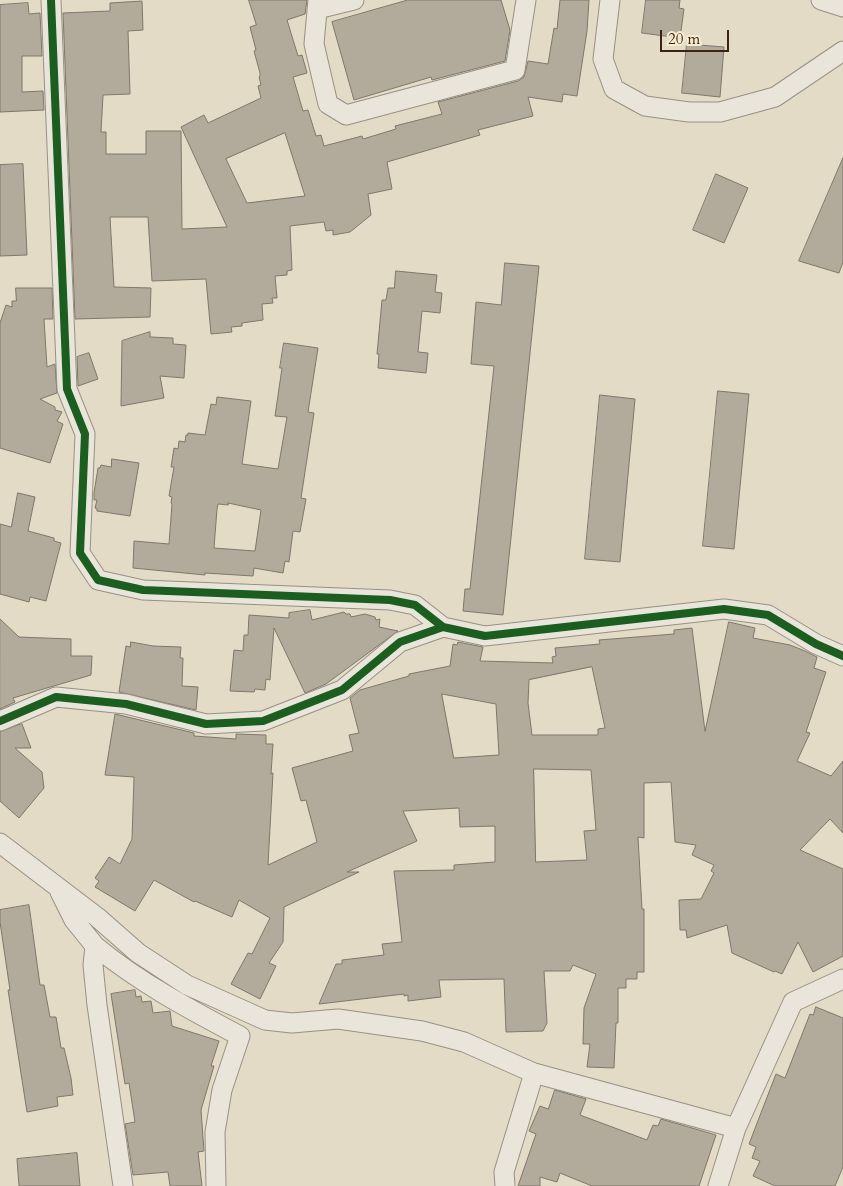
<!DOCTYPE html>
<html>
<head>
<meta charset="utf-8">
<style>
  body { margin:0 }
  #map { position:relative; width:843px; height:1186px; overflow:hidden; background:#e4dbc6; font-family:Cardo,serif }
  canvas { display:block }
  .scale { position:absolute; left:660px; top:30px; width:69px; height:22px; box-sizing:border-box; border:2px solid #3b2211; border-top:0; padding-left:6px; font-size:15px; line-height:18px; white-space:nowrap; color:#3b2211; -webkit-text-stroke:4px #f6ecd2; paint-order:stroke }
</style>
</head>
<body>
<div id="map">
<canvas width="843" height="1186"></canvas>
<div class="scale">20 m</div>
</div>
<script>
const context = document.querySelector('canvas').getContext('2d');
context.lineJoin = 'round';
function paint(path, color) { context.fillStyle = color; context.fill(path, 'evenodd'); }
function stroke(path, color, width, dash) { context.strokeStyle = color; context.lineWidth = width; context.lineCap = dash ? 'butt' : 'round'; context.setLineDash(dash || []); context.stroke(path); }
const building = new Path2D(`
  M249,0h58l-2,14 -18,6 11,36 4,-1 5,18 -14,4 10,34 5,-1 8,26 5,-1 3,11 38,-10 1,3 33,-10 -1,-3 47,-12 -4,-12 80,-21 6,-4 4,-16 20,3 6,-36 3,1 3,-29h29l-2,31 -10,65 -14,-2 -1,8 -34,-5 5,19 -55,14 2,5 -93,27 5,27 -24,5 3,21 -21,17 -17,3v-5l-7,1 -2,-9 -34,4 2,44 -5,1v4l-12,1 2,22h-5l1,5 -11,1 1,16 -21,3v3l-11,1 1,5 -21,2 -5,-55 -54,2 -4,-64h-38l4,70 37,1 -1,29 -75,2 -12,-306 47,-2v-8l32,-2 1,29 -15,1 2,63 -27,1 -2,37h5v22h40v-23h35l1,98 45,-2 -46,-100 23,-12 4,8 53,-25 -3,-12 3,-1 -2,-8 1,-1v-3l-6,-22 2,-1 -6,-23 6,-2zM285,133l20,63 -58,7 -21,-44z
  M408,0h93l9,30 -5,31 -73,19 -1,-3 -77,23 -22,-78z
  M646,0h34l-1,8 5,1 -4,29 -38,-5z
  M28,3l1,11 11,-1 2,43h-20v36l21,-1 1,19 -44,2v-107z
  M687,44l37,3 -4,50 -38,-4z
  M843,158v104l-4,11 -40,-12z
  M23,164l4,91 -27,1v-91z
  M716,174l32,14 -24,55 -31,-13z
  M505,263l34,3 -36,349 -40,-4 2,-22h5l24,-223 -23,-2 5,-62 25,3z
  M396,271l41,4 -2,17 7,1 -2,20 -18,-2 -4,41 10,1 -2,20 -48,-5 1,-14h-2l5,-54h4l2,-12h6z
  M16,288h36l1,31h-9l3,48 8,-3 2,29 -17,6 15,8v3l7,2 -5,9 6,3 -13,39 -50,-15v-125l6,-18 6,2v-6h4z
  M150,332v5l23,1v6l13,1 -2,33 -24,-2 4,22 -43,8 1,-65z
  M284,343l34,5 -10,64 6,1 -13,85 5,1 -6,33 -7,-1 -4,31 -4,-1 -2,12 -29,-5 -1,8 -48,-3v2l-72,-7 1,-27 35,3 3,-40 -1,-1 1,-6 -3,-1 5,-29h-3l3,-19 4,1 1,-8 6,1 1,-7h2v-2l17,2 6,-31 5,1 1,-8 34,4 -9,63 36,5 9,-52 -12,-1 7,-48h-2zM228,503l33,7 -6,41 -41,-3 3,-39 1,-5 10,1z
  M89,353l9,26 -20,7 -1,-29z
  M718,391l31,3 -15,155 -31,-3z
  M600,395l35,4 -15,163 -35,-3z
  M112,459l27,4 -9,53 -33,-5v-2l-2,-1 2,-8h-3v-7l4,-25h2l1,-3 10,2z
  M18,493l17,4 -7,34 26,7v3l7,2 -15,58 -16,-4 -1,5 -29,-8v-70l11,3z
  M310,610l2,10 32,-8 2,2h4l1,3 14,-3 10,3 1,3 4,-1 -1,8 19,4 -72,53 -21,9 -31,-65 -4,52 -4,-1 -1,11 -10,-1 -1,3 -24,-1 4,-41 9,1 1,-16h4l1,-20 40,3v-5z
  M0,619l19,18 52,2v17h21l-1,19 -78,23 2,4 -15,7z
  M729,622l26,6 -2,10 37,7 15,6 12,6 -3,11 12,4 -20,60 4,1 -13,28 34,15 12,-15v72l-13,-14 -30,31 43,19v87l-30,16 -15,-30 -16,32 -7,-3 -1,1 -42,-19 -5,-28 -40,13 -1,-8h-6l-1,-30 22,-1 13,-26 -3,-2 3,-6 -22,-10 4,-10 -21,-3 -4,-60 -27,1v55l-6,-1 4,72h2v63h-7v7h-11v9h-8v35h-2l-2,45 -27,-1 3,-23h-7l1,-36 12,-34 -23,-9 -3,6h-26l3,52 -4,8 -37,1 -2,-53 -65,1 2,17 -33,4v-6l-4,1v-2l-85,10 17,-40h6v-4l42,-5 -2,-11 20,-2 -8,-71 60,-1v-5l41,-3v-36l-35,1 -1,-19 -56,3 14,30 -70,31h12l-75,35 -1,35 -14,21 7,3 -16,33 -29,-15 17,-31 4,1 18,-36 -31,-18 -7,17 -37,-16 -1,1 -40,-22 -19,31 -40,-24 4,-6 -4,-3 14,-21 11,7 12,-25 2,-62 -29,-2 10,-61 79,19v3l42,3v-5l30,1v9h7l-2,30 2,-1 -5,92 49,-23 -11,-42 -5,1 -9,-33 61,-17 -4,-16 10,-2 -9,-35 10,-8 49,-14v-2l41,-8 3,-22 4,1 1,-3 25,5 -3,14 73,2 -1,-6 4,-1 -1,-8 45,-4 -1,-4 75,-6v-4l18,-2 13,103zM592,667l13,61 -7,1v6h-66l-4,-32 1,-23zM442,694l54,10 3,51 -45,3zM534,769l57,1 5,60 -12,1 3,29 -51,2z
  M131,642l22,4 28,1 -1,11h3l-1,28 16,1 -2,23 -77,-18 7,-46 4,1z
  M22,724l9,24h-16l27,24 2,16 -25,30 -19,-17v-69z
  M29,905l11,80h4l6,32h6l5,31h3l7,30 2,17 -16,2 1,9 -31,6 -19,-122h2l-10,-68v-12z
  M135,990l1,7 5,-1 1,6 9,-1 2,12 17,-2 2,15 47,15 -8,25h3l-13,44 3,41 -6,1 4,34h-32l-2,-14 -35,3 -8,-51 10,-2 -6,-39 -4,1 -14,-90z
  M816,1007l27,11v149l-8,19h-60l-22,-10 7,-15 -8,-3 4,-11 -7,-3 27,-70 9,4 25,-64 3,1z
  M555,1090l31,9 -6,16 67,25 6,-15 5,1 3,-7 55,16 -17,51h-107l-32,-13 -3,9 -17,-5v9h-22l18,-52 -7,-3 11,-25 8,3z
  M77,1153l3,33h-61l-2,-27z`);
const street = new Path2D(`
  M51,0l16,389 18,45 -5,119 18,27 45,10 247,10 25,5 28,22
  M318,0l-4,44 14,60 18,11 169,-45 11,-70
  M610,0l-7,59 11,30 31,17 44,6h31l55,-15 68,-46
  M821,0l22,7
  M317,9l37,-9
  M0,721l56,-24 70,7 80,20 57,-3 79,-31 58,-48 43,-15 42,9 239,-27 44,6 48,29 27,12
  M0,843l97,74 41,36 49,32 78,35 27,3 46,-4 84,12 42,11 70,31 202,55
  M60,892l14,28 21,26 -2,19 4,40 26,181
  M95,946c45,37 94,63 145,90l-18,54 -7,42 1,54
  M505,1186l-1,-14 30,-99
  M718,1186l18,-58 57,-126 50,-23`);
const cycleway = new Path2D(`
  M51,0l16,389 18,45 -5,119 18,27 45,10 247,10 25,5 28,22
  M0,721l56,-24 70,7 80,20 57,-3 79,-31 58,-48 43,-15 42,9 239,-27 44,6 48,29 27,12`);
paint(building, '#b2aa9b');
stroke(building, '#7f776a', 1);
stroke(street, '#989082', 21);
stroke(street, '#e9e5da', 19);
stroke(cycleway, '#1b5e20', 8);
</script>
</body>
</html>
